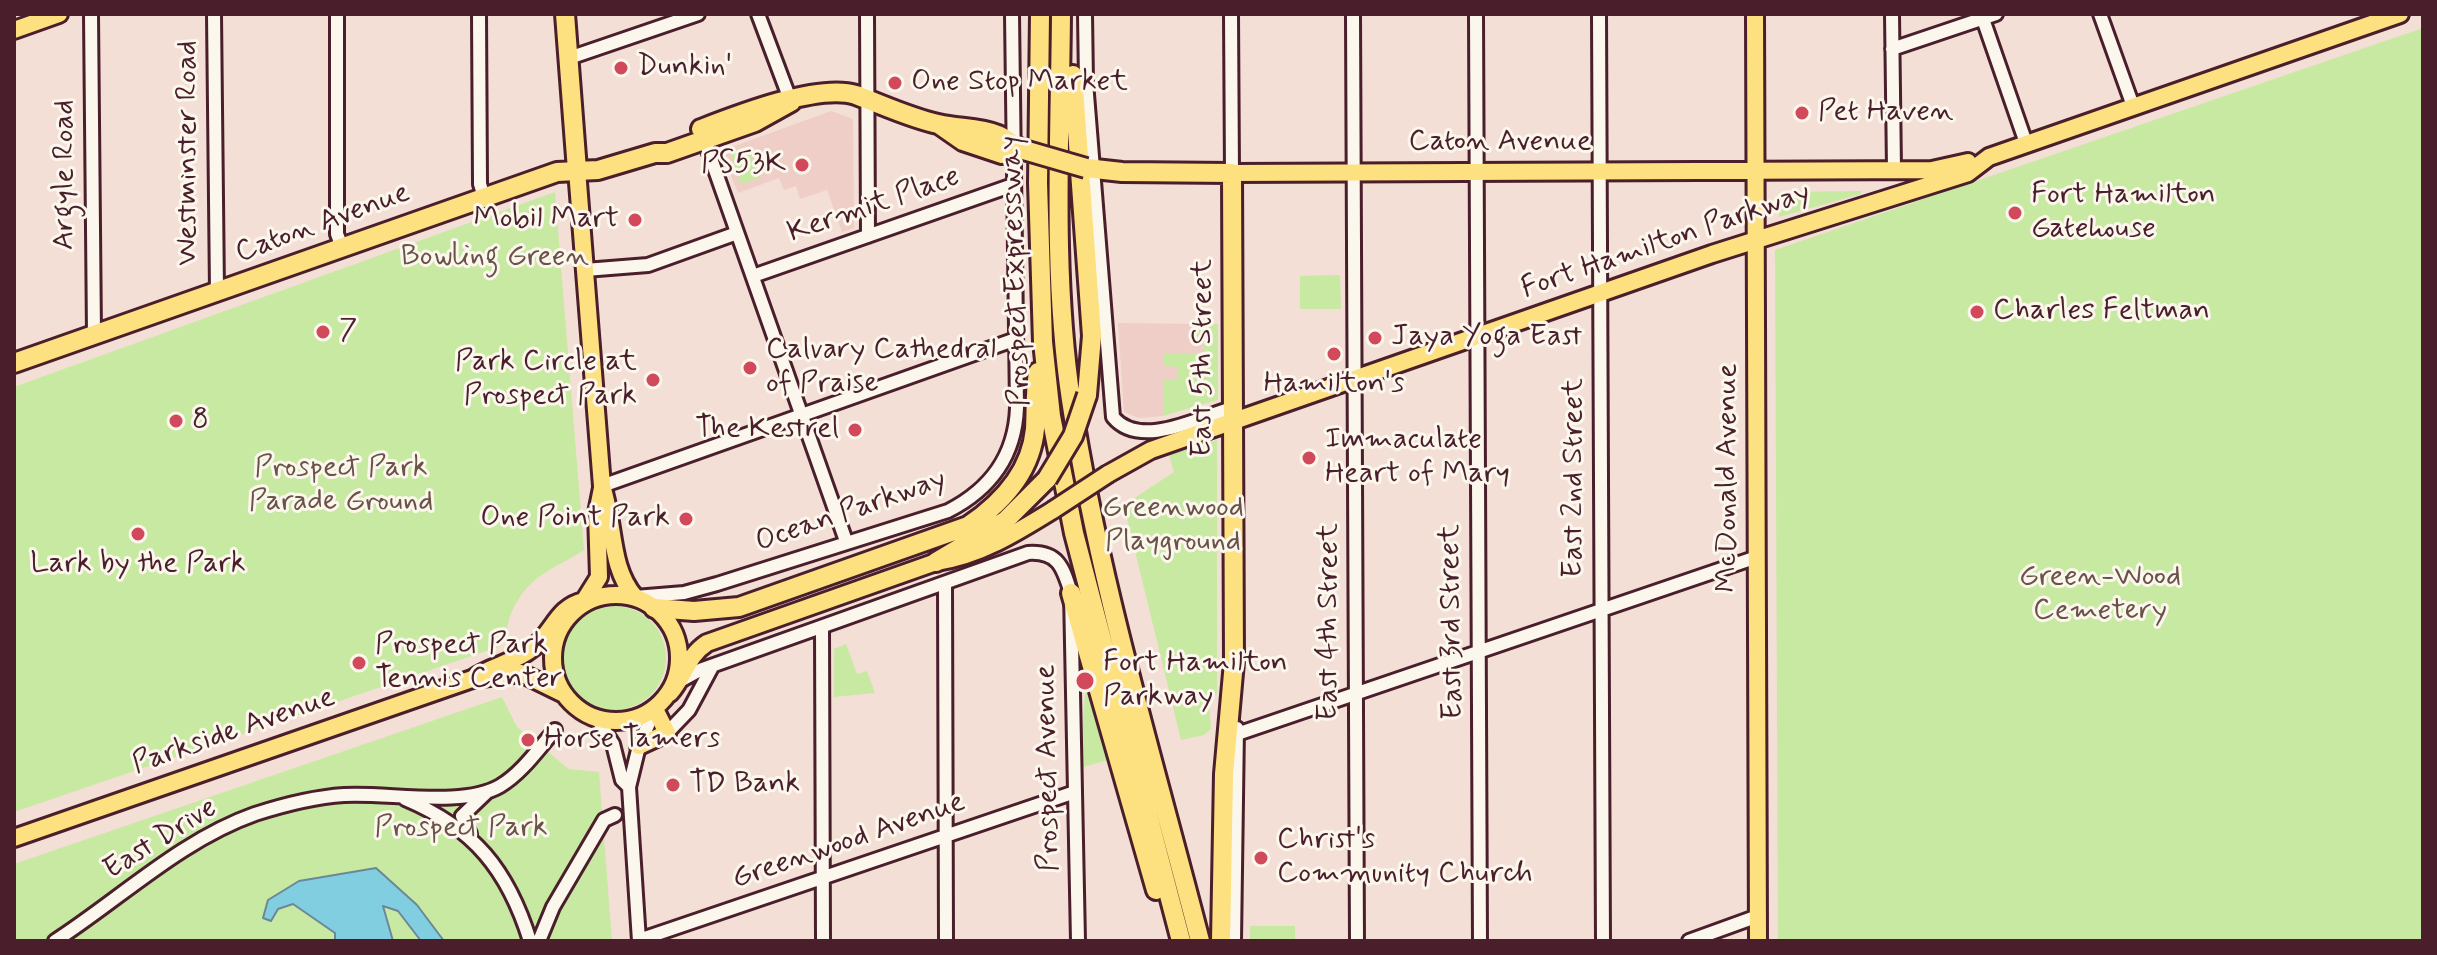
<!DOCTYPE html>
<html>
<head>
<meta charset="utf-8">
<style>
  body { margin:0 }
  #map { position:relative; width:2437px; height:955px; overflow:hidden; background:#f3dfd6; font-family:Mynerve,sans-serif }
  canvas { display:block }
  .frame { position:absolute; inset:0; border:16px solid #4a1f2b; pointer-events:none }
</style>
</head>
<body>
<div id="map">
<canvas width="2437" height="955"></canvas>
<div class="frame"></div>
</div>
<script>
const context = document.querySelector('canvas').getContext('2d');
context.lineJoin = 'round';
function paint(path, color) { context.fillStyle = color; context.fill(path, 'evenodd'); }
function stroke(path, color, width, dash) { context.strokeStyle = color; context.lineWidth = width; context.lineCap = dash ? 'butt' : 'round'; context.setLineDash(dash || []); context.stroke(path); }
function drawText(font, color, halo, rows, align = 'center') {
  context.font = font + ' Mynerve,sans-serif'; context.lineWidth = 6; context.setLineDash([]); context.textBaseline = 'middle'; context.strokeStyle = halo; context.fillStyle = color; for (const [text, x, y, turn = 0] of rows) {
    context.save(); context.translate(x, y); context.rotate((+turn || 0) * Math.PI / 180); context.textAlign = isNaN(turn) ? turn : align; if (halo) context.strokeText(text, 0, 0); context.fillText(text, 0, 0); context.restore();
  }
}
const built = new Path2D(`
  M831,111l22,8 1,109 -12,4 -15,-42 -27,9 -4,-13 -12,4 -5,-12 -41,15 -17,-42z
  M1118,323l80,1v17h5v13l-25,12v14h-15v36l-24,2 -15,-6z`);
const green = new Path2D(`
  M2423,28v913h-645l-3,-691z
  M748,146l12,32 -19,6 -11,-32z
  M1861,191v3l-82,23v-25z
  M555,192l29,358c-29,19 -53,23 -71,59 -6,12 -6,25 -12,37l-487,166v-425z
  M1340,275l1,34h-41v-33z
  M1198,324h20v76l-55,16v-36h14l1,-13 -15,-1v-12h40v-12l-5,-1z
  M1217,440v253l-8,10 2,26 -7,6 -23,5 -56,-230 5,-9 44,-29 -5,-17z
  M562 658a52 52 0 1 1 104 0a52 52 0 1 1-104 0Z
  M846,644l11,30 10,-3 8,22 -41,4v-48z
  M1086,679l22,81 -28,8z
  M502,697l15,30 52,42 30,3 13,169h-598v-77z
  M1250,926h45v15h-45z`);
const water = new Path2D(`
  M376,868l41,37 27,36h-23l-23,-30 -15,-5 10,35h-58v-8l-42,-29 -15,5 -7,12 -8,-3 5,-18 31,-19z`);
const minor = new Path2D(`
  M91,14l3,321
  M214,14l3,278
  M337,14v220l5,13
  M479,14l1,170 4,13
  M758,14l33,88
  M867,14l1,222
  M1085,14l1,68 27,335c27,33 87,0 119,-9
  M1231,14l1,159
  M1353,14l4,927
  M1476,14l4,927
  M1599,14l4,927
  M1892,14l2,155
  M2100,14l33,92
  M1983,19l43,124
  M1892,49l104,-35
  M569,58l129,-44
  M702,133l144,408
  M585,270l63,-5 89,-32
  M753,276l260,-91
  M602,486l414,-147
  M945,584l1,357
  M635,597l49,-4 33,-9 231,-73c43,-22 67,-55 69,-103l-5,-394
  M822,627l1,314
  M680,681l20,-11 328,-117c30,-2 35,14 43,40l7,348
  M596,717l17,27 9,36 7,7
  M667,733l22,-23 23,-43
  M1237,734l520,-177
  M405,799c69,29 103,71 125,142
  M470,834l-8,-18 24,-23
  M639,940l436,-148
  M55,941c65,-42 126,-101 200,-127 28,-9 58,-17 89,-19 43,-3 118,13 156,-9 22,-13 39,-38 55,-56
  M539,941l14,-34 51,-87 11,-5
  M639,941l-10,-154 10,-41 16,-37
  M1234,941l3,-213
  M1689,941l69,-25`);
const major = new Path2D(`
  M1755,14l3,927
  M14,30l45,-16
  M577,170l25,316c13,38 7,81 33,111
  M1232,173l700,-3 36,-8
  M1108,474l43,-24 561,-196 256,-81 21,-16 411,-143
  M553 658a63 63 0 1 1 126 0a63 63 0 1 1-126 0Z
  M584,601l15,-24 -2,-64 5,-25
  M473,679l48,-6 41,20
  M670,693c15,-17 17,-37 37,-50l229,-81c43,-6 80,-29 117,-52
  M639,746l28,-13 -12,-24
  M14,838l458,-159c19,-13 44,-17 62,-32 20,-16 23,-40 50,-46`);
const highway = new Path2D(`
  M565,14l12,156
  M1040,14l-2,169 5,159 8,74 23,117 107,408
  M1061,14c-1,127 -9,260 10,386 28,183 83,362 129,541
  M1073,75l19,261 -5,59
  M940,125l23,16 39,13 10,-7
  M701,129c36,-14 118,-46 155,-34 27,10 54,23 82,29 20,5 40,3 60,11 11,5 15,12 26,15
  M1086,168l36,4 110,1 2,489 -10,112 -3,167
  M14,363l543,-191 41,-2 57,-17h12l88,-31 36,-20
  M936,562l69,-41 42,-42
  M1071,593l85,297
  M654,608l40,3 45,-4 229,-81c34,-23 63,-54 67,-97 1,-19 0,-38 3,-57`);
const majorBridge = new Path2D(`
  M1053,510l55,-36`);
const highwayBridge = new Path2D(`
  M1024,150l62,18
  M1047,479l26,-43 14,-41`);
const markers = [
  [621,68,8,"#d1495b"],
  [895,83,8,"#d1495b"],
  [1802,113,8,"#d1495b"],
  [802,165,8,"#d1495b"],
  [2015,213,8,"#d1495b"],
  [635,220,8,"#d1495b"],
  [1977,312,8,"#d1495b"],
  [323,332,8,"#d1495b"],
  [1375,338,8,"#d1495b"],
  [1334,354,8,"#d1495b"],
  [750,368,8,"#d1495b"],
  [653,380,8,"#d1495b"],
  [176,421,8,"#d1495b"],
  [855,430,8,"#d1495b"],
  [1309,458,8,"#d1495b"],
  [686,519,8,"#d1495b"],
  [138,534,8,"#d1495b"],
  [359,663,8,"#d1495b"],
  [1085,681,10,"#d1495b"],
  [528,740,8,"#d1495b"],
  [673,785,8,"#d1495b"],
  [1261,858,8,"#d1495b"]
];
const poiNames = [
  ["Dunkin'",637,68],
  ["One Stop Market",911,83],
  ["Pet Haven",1818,113],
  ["PS53K",786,165,"right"],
  ["Fort Hamilton",2031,196],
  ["Gatehouse",2031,230],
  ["Mobil Mart",619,220,"right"],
  ["Charles Feltman",1993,312],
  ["7",339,332],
  ["Jaya Yoga East",1391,338],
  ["Calvary Cathedral",766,351],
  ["of Praise",766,385],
  ["Park Circle at",637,363,"right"],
  ["Prospect Park",637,397,"right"],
  ["Hamilton's",1334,385,"center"],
  ["8",192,421],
  ["The Kestrel",839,430,"right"],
  ["Immaculate",1325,441],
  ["Heart of Mary",1325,475],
  ["One Point Park",670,519,"right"],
  ["Lark by the Park",138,565,"center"],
  ["Prospect Park",375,646],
  ["Tennis Center",375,680],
  ["Fort Hamilton",1103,664],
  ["Parkway",1103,698],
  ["Horse Tamers",544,740],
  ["TD Bank",689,785],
  ["Christ's",1277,841],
  ["Community Church",1277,875]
];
const streetNames = [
  ["Caton Avenue",1500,143],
  ["Westminster Road",189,153,-90],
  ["Argyle Road",66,175,-90],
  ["Kermit Place",874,206,-19],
  ["Caton Avenue",323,224,-20],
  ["Fort Hamilton Parkway",1666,242,-19],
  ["Prospect Expressway",1017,271,-92],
  ["East 5th Street",1204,358,-90],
  ["East 2nd Street",1575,478,-90],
  ["McDonald Avenue",1729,478,-90],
  ["Ocean Parkway",851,512,-19],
  ["East 4th Street",1330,622,-90],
  ["East 3rd Street",1453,622,-91],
  ["Parkside Avenue",234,732,-19],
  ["Prospect Avenue",1049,768,-91],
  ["East Drive",161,840,-32],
  ["Greenwood Avenue",849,842,-19]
];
const parkNames = [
  ["Bowling Green",495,258],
  ["Prospect Park",341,469],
  ["Parade Ground",341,503],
  ["Greenwood",1173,509],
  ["Playground",1173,543],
  ["Green-Wood",2100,578],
  ["Cemetery",2100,612],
  ["Prospect Park",461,829]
];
paint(built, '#eecec6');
paint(green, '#c8e9a2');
paint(water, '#81cee0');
stroke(water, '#6b8898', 2);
stroke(minor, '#4a1f2b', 18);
stroke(major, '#4a1f2b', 22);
stroke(highway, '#4a1f2b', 24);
stroke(minor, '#fbf7ec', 12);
stroke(major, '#fde080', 16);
stroke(highway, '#fde080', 18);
stroke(majorBridge, '#4a1f2b', 22, []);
stroke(highwayBridge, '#4a1f2b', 24, []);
stroke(majorBridge, '#fde080', 16);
stroke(highwayBridge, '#fde080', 18);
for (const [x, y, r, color] of markers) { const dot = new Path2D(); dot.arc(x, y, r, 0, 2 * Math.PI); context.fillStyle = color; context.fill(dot); stroke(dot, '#fbf7ec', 3); }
drawText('30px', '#4a1f2b', '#fbf7ec', poiNames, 'left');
drawText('30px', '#4a1f2b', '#fbf7ec', streetNames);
drawText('30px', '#6a5249', '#fbf7ec', parkNames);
</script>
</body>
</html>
